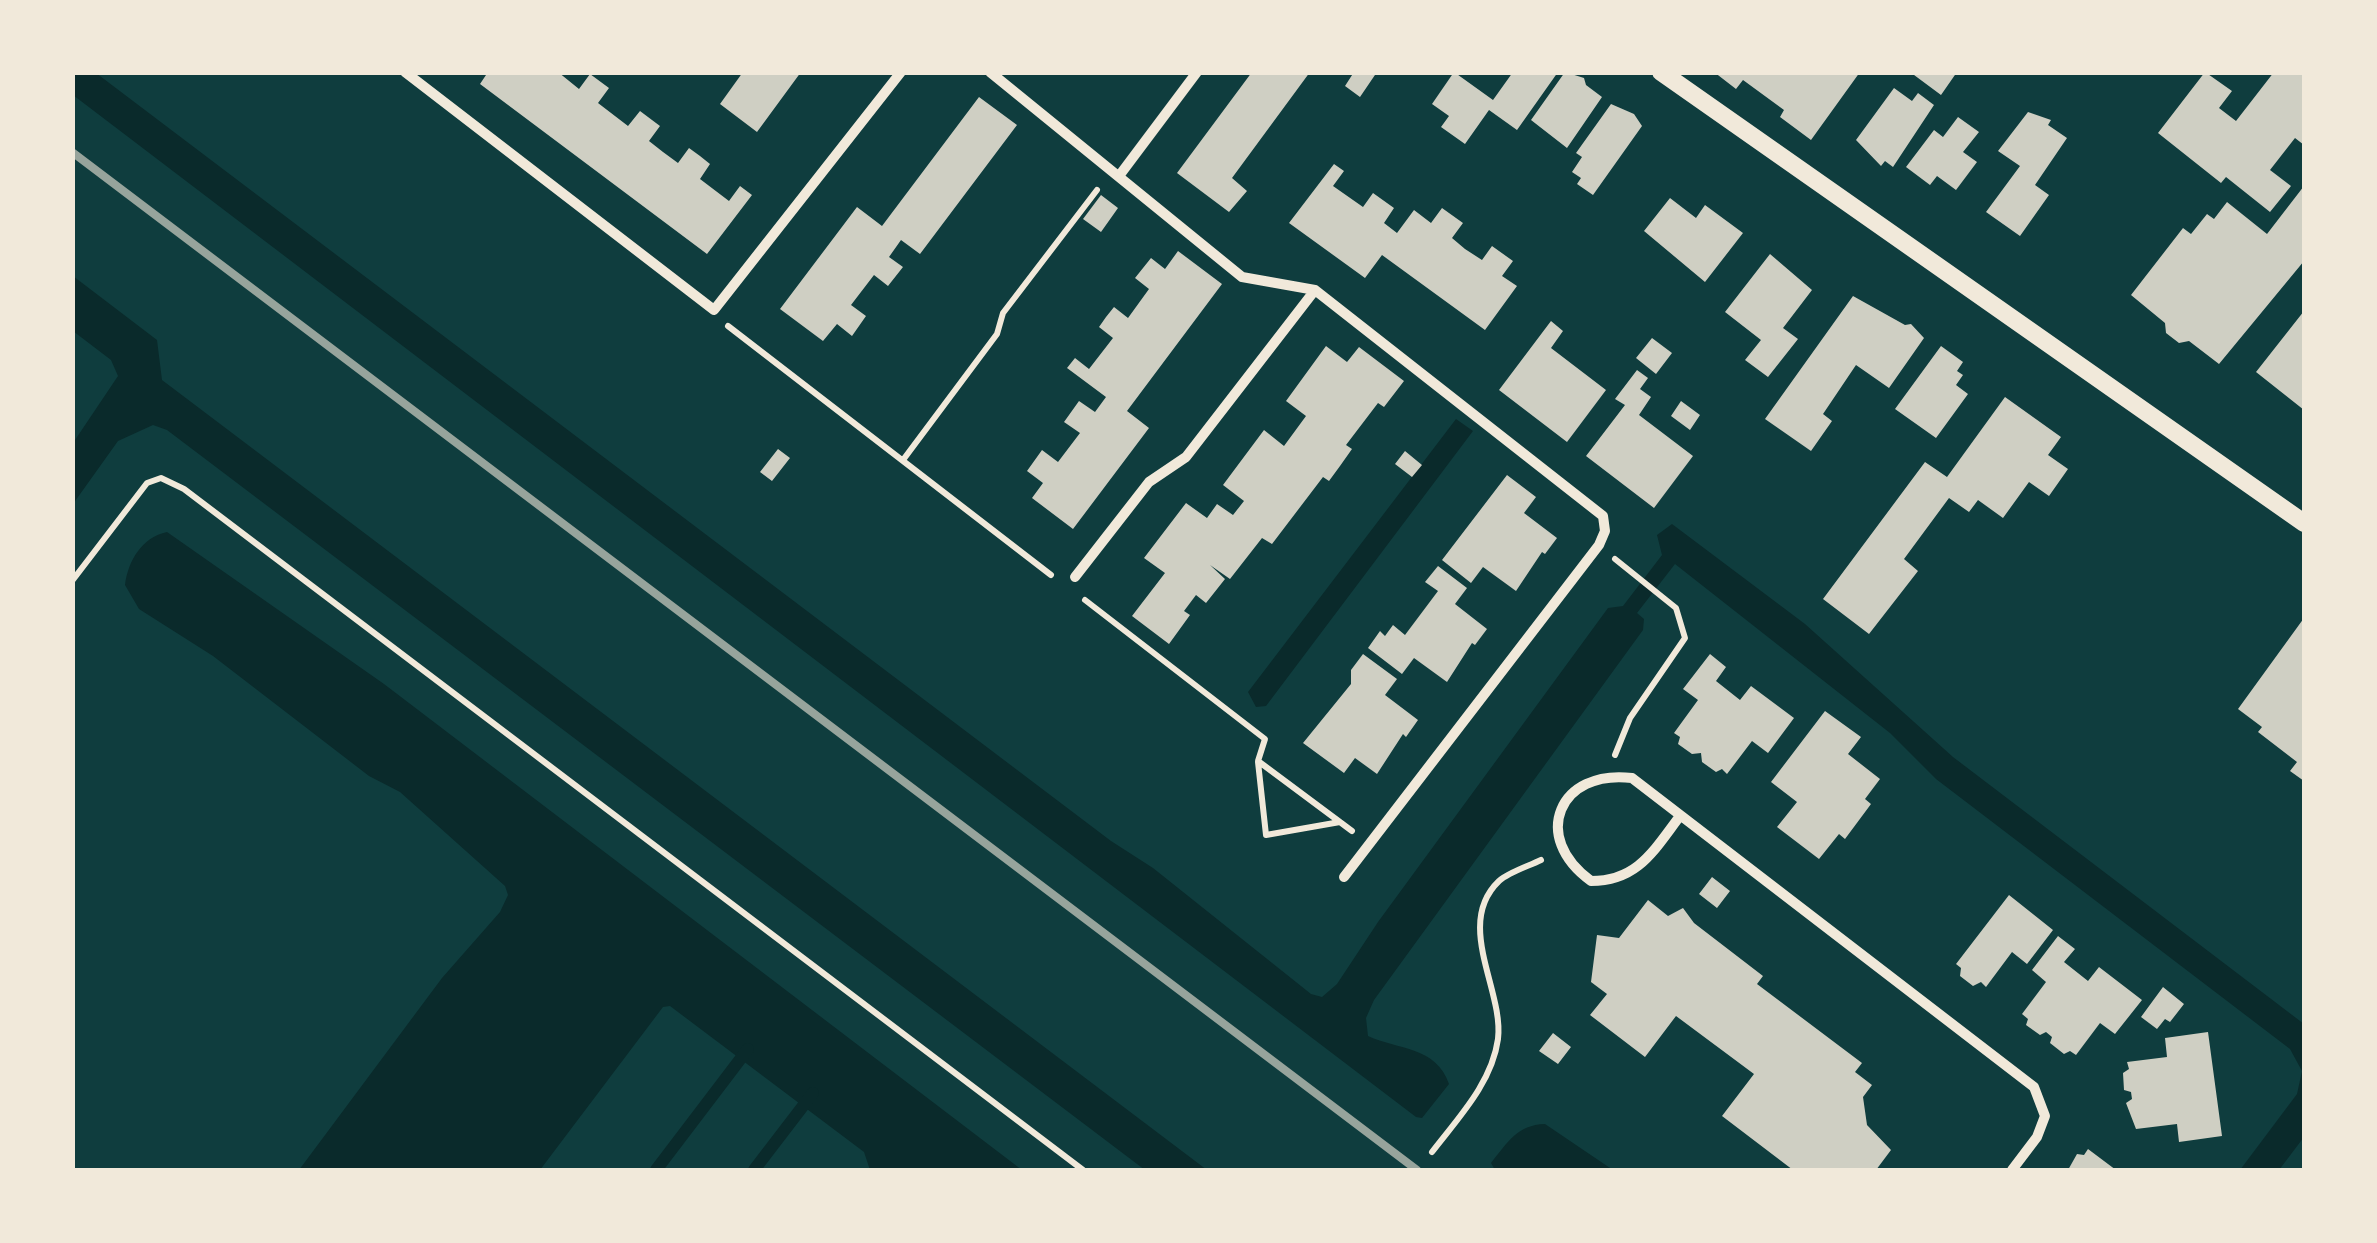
<!DOCTYPE html>
<html>
<head>
<meta charset="utf-8">
<style>
  body { margin:0 }
  #map { position:relative; width:2377px; height:1243px; overflow:hidden; background:#0f3d3e; font-family:"Exo 2",sans-serif }
  canvas { display:block }
  .frame { position:absolute; inset:0; border:75px solid #f1e9da; pointer-events:none }
</style>
</head>
<body>
<div id="map">
<canvas width="2377" height="1243"></canvas>
<div class="frame"></div>
</div>
<script>
const context = document.querySelector('canvas').getContext('2d');
context.lineJoin = 'round';
function paint(path, color) { context.fillStyle = color; context.fill(path, 'evenodd'); }
function stroke(path, color, width, dash) { context.strokeStyle = color; context.lineWidth = width; context.lineCap = dash ? 'butt' : 'round'; context.setLineDash(dash || []); context.stroke(path); }
const water = new Path2D(`
  M72,73h24l1015,768 42,27 158,126 11,3 15,-13 41,-62 230,-314 15,-2 39,-51 -5,-20 15,-11 133,100 148,133 351,267v113l-25,33h-39l57,-76 5,-23 -12,-22 -354,-270 -46,-46 -215,-169 -38,49 7,6 -1,11 -269,370 -8,18 2,18c30,14 68,10 81,48l-27,34 -6,-1 -1343,-1022z
  M73,276l84,64 5,40 1045,790h-62l-978,-740 -14,-5 -35,16 -45,63v-61l45,-67 -7,-16 -38,-29z
  M1456,419l17,12 -207,275 -10,1 -8,-15z
  M167,532l217,152 638,486h-152l-6,-18 -194,-146 -7,1 -123,163h-241l143,-192 58,-66 8,-17 -3,-9 -105,-94 -31,-16 -156,-120 -74,-47 -14,-24c3,-24 17,-48 42,-53z
  M1545,1124l68,46h-118l-4,-7c17,-21 26,-38 54,-39z`);
const stream = new Path2D(`
  M656,1170l92,-121
  M754,1170l59,-77`);
const building = new Path2D(`
  M488,72h70l21,17 11,-15 19,14 -11,15 30,23 12,-15 20,15 -11,15 14,11 15,11 11,-15 11,8 10,8 -10,15 29,22 11,-15 12,9 -45,59 -227,-170z
  M743,72h58l-44,60 -37,-28z
  M1252,72h58l-78,106 15,13 -18,21 -52,-39z
  M1354,72h23l-17,25 -15,-11z
  M1454,72l39,28 20,-28h45l-41,58 -28,-20 -24,34 -24,-17 8,-11 -17,-12z
  M1565,72l19,6 2,7 16,12 -35,51 -36,-28z
  M1714,72h146l-49,68 -31,-23 4,-7 -41,-30 -7,9z
  M1910,72h47l-16,23z
  M2205,72l27,19 -13,17 17,13 38,-49h30v73l-9,-7 -25,32 21,16 -21,26 -44,-35 -5,6 -63,-50z
  M1894,88l18,13 6,-8 16,12 -41,62 -8,-6 -4,5 -25,-26z
  M979,97l38,28 -97,129 -19,-14 -12,17 14,10 -15,19 -14,-11 -23,30 15,11 -14,20 -15,-12 -14,17 -43,-32 77,-102 25,19z
  M1611,104l23,10 8,12 -49,69 -16,-11 4,-6 -9,-6 10,-15 -6,-4z
  M2028,112l23,8 -3,5 19,13 -32,47 14,10 -29,41 -34,-24 34,-46 -22,-15z
  M1958,117l21,15 -16,20 14,10 -21,28 -19,-14 -7,9 -24,-18 28,-37 9,7z
  M1334,164l10,7 -11,15 30,21 10,-14 21,15 -10,15 13,10 17,-23 17,13 11,-15 21,15 -11,15 13,11 17,11 10,-14 21,15 -11,15 15,10 -32,44 -103,-75 -17,23 -76,-55z
  M2304,186v75l-85,103 -30,-23 -10,2 -13,-10 -1,-10 -34,-28 52,-67 8,6 16,-20 7,5 13,-17 40,32z
  M1101,195l17,13 -17,24 -18,-13z
  M1670,198l26,20 9,-13 38,28 -38,49 -61,-51z
  M1178,251l44,33 -95,127 22,17 -76,101 -41,-31 11,-15 -16,-12 15,-21 16,12 22,-29 -16,-11 15,-21 16,11 11,-15 -39,-29 8,-10 14,11 24,-31 -14,-11 7,-10 8,-10 14,11 21,-29 -14,-11 16,-20 14,11z
  M1770,254l42,36 -29,38 15,11 -30,38 -23,-17 16,-20 -36,-28z
  M1853,296l52,29 6,-1 13,14 -35,50 -33,-23 -33,49 9,7 -21,30 -46,-32z
  M2304,311v99l-48,-38z
  M1551,321l12,10 -12,17 55,42 -39,52 -68,-52z
  M1652,338l20,15 -16,21 -20,-16z
  M1326,346l21,16 12,-15 45,34 -20,26 -6,-4 -32,42 6,4 -12,17 -11,15 -6,-4 -51,67 -10,-6 -32,41 -20,-14 15,14 -19,24 -10,-8 -12,16 6,4 -21,29 -37,-28 33,-43 -21,-15 42,-55 21,15 10,-14 16,11 11,-14 -21,-16 41,-55 20,16 22,-30 -20,-15z
  M1941,346l22,16 -6,9 6,4 -7,10 12,9 -32,44 -41,-29z
  M1637,370l11,8 -8,11 11,8 -12,18 54,41 -39,52 -68,-52 39,-51 -10,-6z
  M2005,397l56,40 -13,18 20,14 -19,27 -20,-14 -26,36 -25,-18 -9,12 -20,-14 -45,61 14,12 -49,63 -46,-35 102,-137 22,15z
  M1681,401l19,14 -10,15 -19,-14z
  M778,449l12,9 -18,23 -12,-9z
  M1405,451l17,14 -10,12 -17,-13z
  M1507,475l29,22 -12,16 33,25 -12,16 -3,-2 -26,39 -33,-24 -12,16 -29,-23z
  M1438,566l29,22 -12,16 32,25 -12,16 -3,-2 -25,39 -33,-24 -12,16 -34,-26 12,-17 5,5 8,-11 12,10 33,-44 -13,-9z
  M2304,618v163l-14,-10 7,-9 -39,-30 4,-5 -24,-18z
  M1363,654l34,25 -12,16 33,25 -12,17 -3,-3 -26,40 -22,-16 -11,15 -41,-30 48,-59v-14z
  M1710,654l16,13 -10,14 24,19 11,-14 43,32 -26,35 -16,-12 -25,33 -5,-5 -6,3 -14,-10 -1,-9 -9,1 -14,-10 2,-7 -6,-4 24,-33 -15,-11z
  M1825,711l36,26 -13,17 32,25 -15,20 6,5 -26,35 -6,-5 -20,25 -42,-32 20,-25 -26,-20z
  M1712,877l18,14 -13,17 -18,-14z
  M2009,895l44,35 -26,34 -15,-12 -26,35 -5,-5 -8,4 -13,-10 1,-8 -5,-4z
  M1648,900l20,16 15,-8 11,15 69,53 -6,8 105,79 -7,9 17,13 -9,12 4,28 24,25 -15,20h-83l-71,-54 32,-42 -78,-58 -31,41 -55,-42 17,-21 -16,-12 6,-47 22,3z
  M2058,936l17,13 -11,13 24,19 11,-14 43,33 -27,34 -15,-11 -24,32 -6,-4 -6,3 -14,-11 2,-6 -6,-5 -6,3 -14,-10 2,-6 -6,-5 24,-32 -14,-12z
  M2163,987l21,17 -14,18 -5,-3 -8,10 -16,-12z
  M2208,1032l14,104 -43,6 -2,-18 -41,5 -10,-26 6,-4 -1,-7 -7,-2 -1,-17 6,-4 -2,-7 40,-5 -2,-19z
  M1553,1033l18,14 -13,17 -19,-13z
  M2088,1149l28,21h-48l9,-16 7,1z`);
const path = new Path2D(`
  M728,326l323,249
  M903,460l94,-126 6,-21 94,-123
  M1615,559l61,49 9,30 -55,80 -15,37
  M72,581l75,-98 14,-5 23,11 899,681
  M1085,600l180,139 -7,22 94,70
  M1258,762l8,73 74,-13
  M1432,1152c26,-34 60,-69 66,-113 6,-49 -44,-115 1,-158 10,-9 30,-15 42,-21`);
const minor = new Path2D(`
  M405,72l309,238 187,-238
  M990,72l252,205 73,13 288,226 2,15 -6,14 -255,332
  M1119,176l78,-104
  M1075,577l74,-95 37,-25 129,-167
  M1680,816c-26,34 -42,65 -89,65 -61,-44 -32,-112 41,-103l402,309 11,29 -8,21 -25,33`);
const tertiary = new Path2D(`
  M1661,72l643,451`);
const rail = new Path2D(`
  M72,152l1345,1018`);
paint(water, '#0a2a2b');
stroke(stream, '#0a2a2b', 12);
paint(building, '#cfcfc3');
stroke(path, '#f1e9da', 6);
stroke(minor, '#f1e9da', 10);
stroke(tertiary, '#f1e9da', 18);
stroke(rail, '#97a49c', 8);
</script>
</body>
</html>
